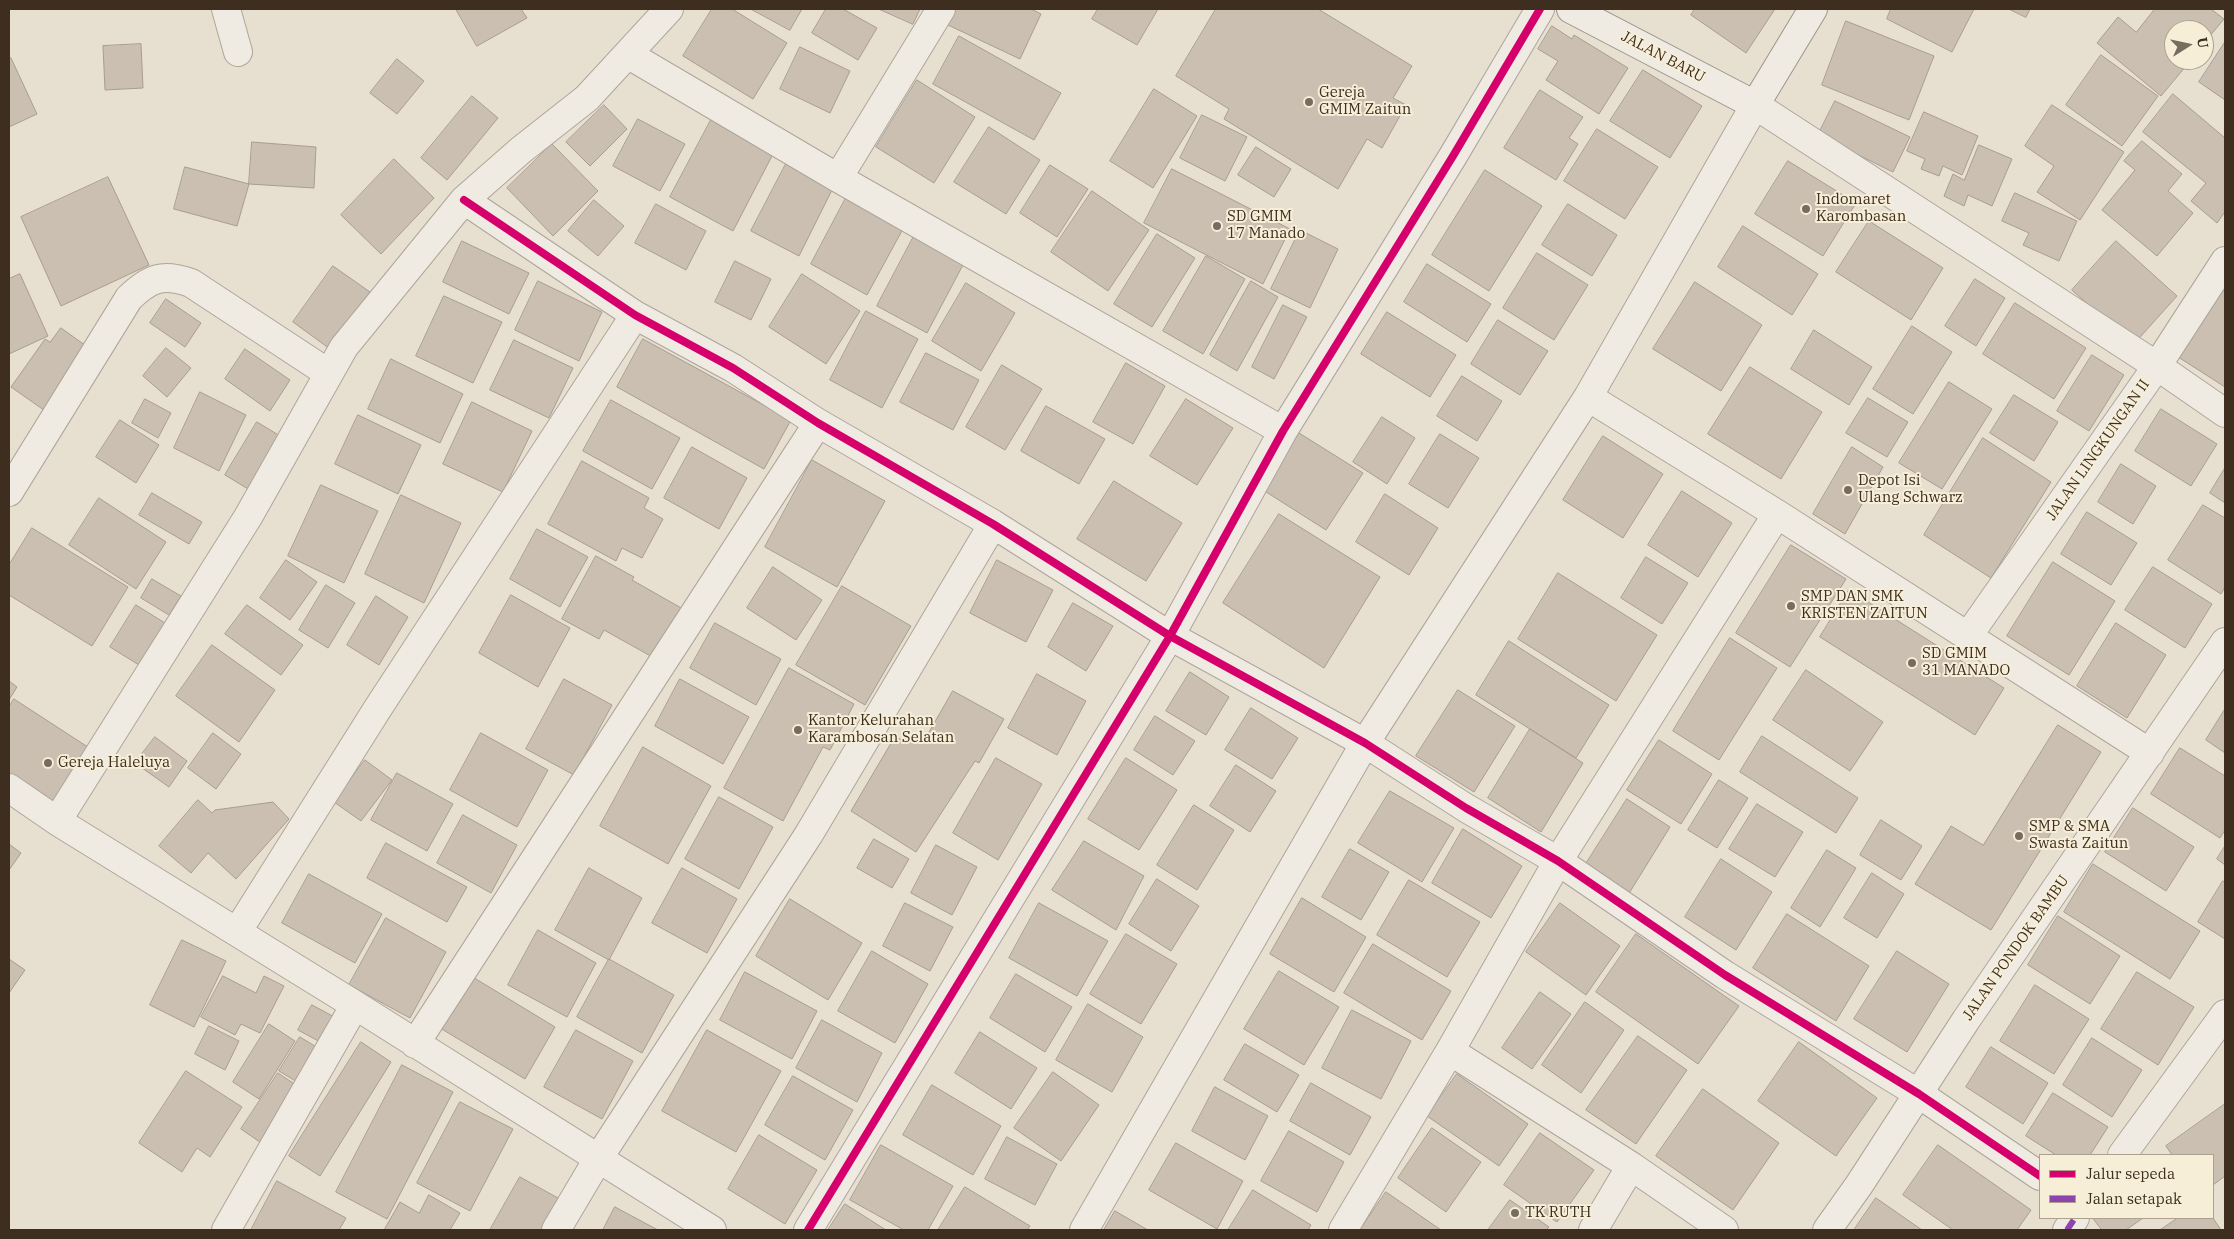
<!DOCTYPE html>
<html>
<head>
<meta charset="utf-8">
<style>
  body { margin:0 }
  #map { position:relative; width:2234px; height:1239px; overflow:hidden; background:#e7e0d1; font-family:"IBM Plex Serif",serif }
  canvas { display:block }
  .frame { position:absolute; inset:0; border:10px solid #3d2e20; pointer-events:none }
  .legend { position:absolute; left:2039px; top:1154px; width:175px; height:65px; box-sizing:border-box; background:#f7eed8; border:1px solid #ada18e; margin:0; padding:6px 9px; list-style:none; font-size:15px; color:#3d2e20 }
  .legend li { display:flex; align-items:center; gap:10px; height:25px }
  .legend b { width:25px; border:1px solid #ada18e }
  .north { position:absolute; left:2164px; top:20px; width:50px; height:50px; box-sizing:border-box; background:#f7eed8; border:1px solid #ada18e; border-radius:50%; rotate:80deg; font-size:14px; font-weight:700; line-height:20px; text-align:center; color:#3d2e20 }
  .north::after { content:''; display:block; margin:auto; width:18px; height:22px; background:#786c5e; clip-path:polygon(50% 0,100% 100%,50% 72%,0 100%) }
</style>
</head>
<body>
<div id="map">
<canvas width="2234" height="1239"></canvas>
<div class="frame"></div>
<ul class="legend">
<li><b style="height:6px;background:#d6006c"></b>Jalur sepeda</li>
<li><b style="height:6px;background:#8e44ad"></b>Jalan setapak</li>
</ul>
<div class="north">U</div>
</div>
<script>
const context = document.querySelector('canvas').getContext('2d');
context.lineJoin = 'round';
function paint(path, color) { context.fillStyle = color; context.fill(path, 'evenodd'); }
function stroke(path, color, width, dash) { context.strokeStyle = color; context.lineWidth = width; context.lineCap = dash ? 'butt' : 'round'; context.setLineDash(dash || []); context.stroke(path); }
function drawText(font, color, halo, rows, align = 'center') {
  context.font = font + ' "IBM Plex Serif",serif'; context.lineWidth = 4; context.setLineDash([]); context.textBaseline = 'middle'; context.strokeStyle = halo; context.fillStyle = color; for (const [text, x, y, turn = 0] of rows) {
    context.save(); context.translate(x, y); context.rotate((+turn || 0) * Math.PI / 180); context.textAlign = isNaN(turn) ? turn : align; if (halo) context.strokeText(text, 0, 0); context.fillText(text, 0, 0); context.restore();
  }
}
const building = new Path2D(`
  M456,9h65l6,9 -50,28z
  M712,9h20l55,34 -34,56 -70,-43z
  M751,9h51l-12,21z
  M826,9h17l34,19 -19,32 -46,-27z
  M879,9h41l-7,15z
  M956,9h75l10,5 -21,45 -72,-34z
  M1098,9h60l-21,36 -45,-26z
  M1216,9h102l94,57 -19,32 13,7 -24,43 -15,-9 -29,50 -114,-70 5,-10 -53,-33z
  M1695,9h80l-29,44 -55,-38z
  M1891,9h83l-22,43 -65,-33z
  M2009,9h21l-4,8z
  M2155,9h56l13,10 -20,24v-13h-30v30h17l-30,36 -64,-53 21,-26 18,15z
  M1846,21l88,35 -25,64 -87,-35z
  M1552,26l20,13 2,-4 54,33 -29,46 -53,-34 12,-19 -20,-12z
  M959,36l102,57 -27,47 -101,-56z
  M2225,42v58l-26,-18z
  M141,44l2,44 -38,2 -2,-44z
  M800,47l50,24 -20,42 -50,-24z
  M2101,55l57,41 -36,50 -56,-41z
  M11,58l26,56 -28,13v-68z
  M397,59l27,22 -27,33 -27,-21z
  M1643,70l59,36 -32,52 -60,-37z
  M917,80l58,37 -41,66 -58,-36z
  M1154,89l43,27 -44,72 -43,-27z
  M1540,90l43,27 -14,21 9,6 -22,36 -52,-32z
  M2173,94l52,44v74l-8,11 -26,-22 15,-18 -63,-51z
  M472,96l26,22 -51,62 -26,-22z
  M1835,101l75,36 -17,35 -75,-37z
  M604,105l23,24 -37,37 -24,-24z
  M2052,105l72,47 -44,68 -43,-28 17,-26 -29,-20z
  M1924,112l54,24 -16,39 -19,-9 -4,10 -18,-7 4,-10 -18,-8z
  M1202,115l45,22 -22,44 -45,-23z
  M638,119l47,25 -25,47 -47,-25z
  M711,120l62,34 -40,77 -63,-34z
  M989,127l51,33 -34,54 -52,-32z
  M1597,129l61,38 -33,52 -61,-38z
  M2142,141l40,33 -14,17 25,22 -36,43 -55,-46 33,-40 -11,-9z
  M252,142l64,5 -2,41 -65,-4z
  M552,144l46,47 -45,45 -46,-48z
  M1979,145l33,14 -20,47 -24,-11 -4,11 -20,-10 9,-22 11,6z
  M1256,147l35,22 -17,28 -36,-22z
  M394,159l40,39 -53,56 -40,-39z
  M1788,161l68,42 -33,53 -68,-42z
  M787,162l47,24 -35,70 -48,-25z
  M1050,165l38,24 -31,48 -37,-24z
  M185,167l64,17 -12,42 -63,-17z
  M1172,169l118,60 -27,55 -119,-61z
  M1485,170l57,36 -53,85 -57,-36z
  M108,177l41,88 -88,41 -40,-89z
  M1092,191l57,39 -41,61 -57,-39z
  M2015,193l62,28 -18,40 -36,-16 6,-12 -27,-12z
  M847,196l57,31 -37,68 -56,-31z
  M594,200l30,26 -26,30 -30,-25z
  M656,204l50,27 -20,39 -51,-27z
  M1568,204l49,31 -25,41 -50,-31z
  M1869,221l74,47 -32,52 -75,-48z
  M1743,226l75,48 -26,41 -74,-48z
  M1300,230l38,19 -28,59 -39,-19z
  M1157,234l38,24 -43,69 -38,-23z
  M914,236l50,27 -37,70 -50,-27z
  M462,241l67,32 -20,41 -66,-32z
  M2116,241l61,55 -44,49 -61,-55z
  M1537,253l51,32 -34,55 -51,-32z
  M1206,256l39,23 -42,75 -40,-23z
  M735,261l36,18 -20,41 -36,-18z
  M1427,264l64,40 -24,38 -63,-40z
  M333,266l37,26 -40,57 -37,-27z
  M20,274l28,62 -39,18v-75z
  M802,274l58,37 -34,53 -57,-37z
  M2225,275v112l-50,-32z
  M1975,279l30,19 -29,48 -31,-20z
  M538,281l64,31 -23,49 -64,-31z
  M1251,281l27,16 -41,74 -27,-16z
  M1695,282l67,43 -41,66 -68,-42z
  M966,283l49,30 -34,58 -49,-30z
  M444,296l58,26 -29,61 -57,-27z
  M166,299l35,24 -16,24 -35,-24z
  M2015,303l71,45 -32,51 -71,-45z
  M1283,305l24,12 -33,62 -22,-12z
  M866,311l52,28 -36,69 -52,-28z
  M1387,312l69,43 -26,42 -69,-43z
  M1498,320l50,31 -28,44 -49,-31z
  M1912,326l40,26 -39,62 -40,-25z
  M61,328l28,20 -38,67 -40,-28 34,-48 5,3z
  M1814,330l58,37 -23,38 -58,-36z
  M643,339l148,81 -27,49 -147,-82z
  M514,340l59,28 -24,50 -59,-28z
  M166,348l25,20 -24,29 -24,-21z
  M245,349l45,31 -20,31 -45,-32z
  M926,353l53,27 -26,50 -53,-28z
  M2092,355l32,20 -35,56 -32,-20z
  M391,359l72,35 -23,49 -72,-34z
  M1126,363l39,23 -32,58 -40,-22z
  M1002,365l40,24 -37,61 -39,-23z
  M1750,367l72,45 -41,67 -73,-45z
  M1462,376l40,25 -25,40 -40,-25z
  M1949,382l43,27 -50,80 -43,-26z
  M200,392l46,23 -27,56 -45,-23z
  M2014,395l44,27 -24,39 -44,-28z
  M1868,398l40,24 -21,35 -41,-24z
  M145,399l26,14 -13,25 -26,-15z
  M1186,399l47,29 -36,57 -47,-29z
  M611,400l69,38 -28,51 -69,-38z
  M472,402l60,29 -29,61 -60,-28z
  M1046,406l59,33 -26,45 -58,-33z
  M2161,409l56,35 -26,42 -56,-35z
  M358,415l63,30 -23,49 -63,-30z
  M1382,417l33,21 -28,46 -34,-22z
  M120,420l39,25 -23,38 -40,-26z
  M257,422l28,17 -32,53 -28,-17z
  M1299,433l64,40 -37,57 -63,-40z
  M1440,434l39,24 -31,50 -39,-24z
  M1603,436l60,38 -40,64 -60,-38z
  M1983,438l68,44 -60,96 -67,-43z
  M692,447l55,31 -28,51 -55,-31z
  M1852,447l31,20 -38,67 -32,-20z
  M812,460l73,41 -48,86 -72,-40z
  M582,461l67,37 -5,10 19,11 -21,39 -20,-10 -6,13 -68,-37z
  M2121,464l35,22 -23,38 -35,-22z
  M2225,468v35l-15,-10z
  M1114,481l68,42 -36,58 -69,-42z
  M321,485l57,26 -34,72 -56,-27z
  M1682,491l50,32 -34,54 -50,-32z
  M152,493l50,29 -13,22 -50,-29z
  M1385,494l53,34 -29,47 -53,-33z
  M401,495l60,28 -37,80 -59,-29z
  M99,498l67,44 -30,47 -67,-44z
  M2203,505l22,13v69l-4,7 -53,-34z
  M2087,512l50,31 -26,42 -50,-31z
  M1279,514l101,63 -56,91 -101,-65z
  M32,528l96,59 -36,59 -83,-51v-30z
  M537,529l51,28 -28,50 -50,-28z
  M1791,545l55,34 -56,88 -54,-34z
  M596,556l38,21 -2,3 51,29 -27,50 -52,-29 -5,9 -37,-20z
  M1646,557l42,26 -26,41 -41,-26z
  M286,560l31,22 -27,38 -30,-22z
  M997,560l56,30 -27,52 -56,-29z
  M2053,562l62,39 -46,74 -62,-39z
  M773,567l49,33 -26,40 -49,-32z
  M2153,567l59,37 -27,44 -60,-38z
  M1558,573l99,62 -41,66 -98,-62z
  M152,579l29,17 -12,19 -28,-17z
  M326,585l29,18 -27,45 -29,-18z
  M842,586l69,40 -46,79 -69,-40z
  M1849,590l155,98 -29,47 -155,-98z
  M511,595l59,33 -32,59 -59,-34z
  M376,596l32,21 -29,48 -32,-20z
  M1073,603l40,23 -27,45 -38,-24z
  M136,605l37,23 -26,42 -37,-23z
  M247,605l56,40 -22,30 -56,-41z
  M715,623l66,36 -25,46 -66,-37z
  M2116,623l50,32 -39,63 -50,-32z
  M1730,638l47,30 -58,92 -46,-29z
  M1509,641l100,64 -33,53 -100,-63z
  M212,645l63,45 -36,52 -63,-46z
  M789,668l65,36 -24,46 -7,-3 -40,74 -59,-33z
  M1806,670l77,52 -33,49 -77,-51z
  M1190,672l39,25 -23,38 -40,-24z
  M1037,674l49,27 -29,54 -49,-27z
  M564,679l48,26 -38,70 -48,-26z
  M680,679l69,38 -26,47 -68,-38z
  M9,681l8,6 -8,13z
  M1458,690l57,36 -41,66 -58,-36z
  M953,691l51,28 -25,44 -4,-2 -59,91 -65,-41 43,-73 29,4z
  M14,699l80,52 -36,56 -49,-32v-68z
  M1251,708l47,30 -26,41 -47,-29z
  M2225,709v44l-19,-13z
  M1155,716l40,25 -22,34 -39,-25z
  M2058,725l43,27 -110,178 -76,-46 36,-58 32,19z
  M1530,729l53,34 -42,69 -53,-34z
  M213,733l28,21 -25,35 -28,-21z
  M481,733l67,37 -31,57 -67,-37z
  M1762,736l96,62 -22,35 -96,-61z
  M155,737l32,24 -18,26 -34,-24z
  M1659,740l53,34 -31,50 -54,-34z
  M643,747l68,39 -43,78 -68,-38z
  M2180,748l45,28v54l-5,8 -69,-44z
  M996,758l46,26 -44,76 -45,-27z
  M1126,758l51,32 -38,60 -51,-31z
  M365,760l27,20 -31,41 -27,-19z
  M1236,765l40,26 -26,41 -40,-26z
  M397,773l56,31 -26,47 -56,-31z
  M1719,780l29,18 -31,50 -29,-18z
  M1390,791l64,37 -32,54 -64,-39z
  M719,797l54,30 -34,62 -54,-30z
  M1627,799l43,28 -42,68 -44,-28z
  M198,800l14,13 3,-3 58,-8 16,17 -53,60 -28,-26 -17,20 -32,-27z
  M1757,804l46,28 -28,45 -46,-28z
  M1194,805l40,25 -37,60 -40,-25z
  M2133,808l61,39 -28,44 -61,-39z
  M463,815l54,30 -26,48 -54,-30z
  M1881,820l41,26 -21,34 -41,-25z
  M1463,829l59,37 -31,52 -59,-35z
  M874,839l35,20 -17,29 -35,-20z
  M1084,841l60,35 -28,54 -64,-40z
  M386,843l81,44 -20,35 -80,-44z
  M9,844l12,9 -12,17z
  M936,845l41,22 -25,48 -41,-22z
  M2225,846v19l-8,-6z
  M1350,849l39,23 -28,48 -39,-23z
  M1827,850l29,18 -36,59 -29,-19z
  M1721,859l51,33 -36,58 -51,-33z
  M2093,864l107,67 -30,48 -106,-67z
  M589,868l53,30 -33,62 -54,-30z
  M682,868l55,31 -30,54 -55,-30z
  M1872,873l32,21 -27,44 -33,-20z
  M309,874l73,40 -27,49 -73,-40z
  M1157,879l42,27 -28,45 -42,-27z
  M1409,880l71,42 -33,55 -70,-42z
  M2223,881l2,2v56l-27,-17z
  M1302,898l64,39 -32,55 -64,-38z
  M790,899l72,44 -34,57 -72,-44z
  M905,903l48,24 -23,44 -47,-25z
  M1039,903l69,38 -31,55 -68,-38z
  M1560,903l60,43 -34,49 -60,-43z
  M1787,914l82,52 -33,55 -83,-53z
  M2058,916l62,40 -30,48 -62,-39z
  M386,918l60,34 -36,66 -61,-33z
  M538,930l58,33 -29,54 -59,-32z
  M1126,934l51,30 -36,60 -51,-30z
  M1636,934l103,72 -41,58 -102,-72z
  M182,940l44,21 -32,66 -44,-22z
  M1373,944l78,47 -29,49 -78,-47z
  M872,951l56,33 -33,59 -57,-32z
  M1897,951l52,33 -42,68 -53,-33z
  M9,959l16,11 -16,23z
  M609,959l65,36 -32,58 -65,-36z
  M1279,971l60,36 -35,58 -60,-36z
  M745,972l72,39 -25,48 -72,-39z
  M2137,972l57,35 -36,58 -57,-36z
  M1016,974l56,33 -27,45 -55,-34z
  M223,976l33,17 8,-17 20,10 -24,47 -19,-9 -6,11 -34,-18z
  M471,976l84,51 -30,52 -85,-51z
  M2035,985l54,34 -35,55 -54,-33z
  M1540,992l31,22 -39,55 -30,-21z
  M1585,1002l39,28 -43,63 -39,-28z
  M1088,1004l55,33 -31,55 -56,-32z
  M312,1005l26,14 -14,25 -26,-14z
  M1352,1010l59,31 -30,58 -59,-31z
  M822,1020l60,33 -25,49 -61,-34z
  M269,1024l26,17 -36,58 -26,-17z
  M209,1026l30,15 -14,29 -30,-16z
  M576,1030l57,31 -31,58 -58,-32z
  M707,1030l74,41 -45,81 -74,-41z
  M980,1032l57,36 -26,41 -56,-36z
  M1638,1036l49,34 -51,74 -50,-34z
  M300,1037l23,14 -21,34 -23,-14z
  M2092,1038l50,32 -30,47 -49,-32z
  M361,1042l30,20 -71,114 -31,-20z
  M1799,1042l78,56 -41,58 -78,-55z
  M1245,1044l54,31 -22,37 -53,-32z
  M1991,1047l57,36 -25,41 -57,-37z
  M402,1065l51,27 -66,127 -51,-27z
  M186,1071l56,36 -32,50 -13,-9 -15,24 -43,-29z
  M1053,1072l46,33 -38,56 -47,-33z
  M278,1073l27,18 -38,56 -26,-18z
  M1457,1074l71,50 -29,42 -72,-50z
  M793,1076l60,34 -28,50 -60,-35z
  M1311,1083l60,34 -21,38 -60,-34z
  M932,1085l69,41 -28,49 -70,-40z
  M1215,1087l53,29 -23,44 -53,-29z
  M1703,1089l76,54 -46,67 -77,-54z
  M2053,1093l55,34 -18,28h-34l-30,-19z
  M460,1102l53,27 -43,82 -53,-28z
  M2225,1104v72l-12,9v-30h-41l-6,-9z
  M1432,1128l49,34 -35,50 -48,-34z
  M1289,1131l55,31 -27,50 -56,-31z
  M1540,1133l54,37 -37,52 -53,-37z
  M759,1135l58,35 -32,54 -57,-35z
  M1007,1137l50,27 -22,41 -50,-26z
  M1176,1143l67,38 -26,48 -68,-39z
  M881,1145l72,41 -25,44h-24l-54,-30z
  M1938,1145l93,65 -14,20h-64l-50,-35z
  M520,1177l47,26 -16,27h-61z
  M277,1181l69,37 -7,12h-88z
  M965,1187l65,39 -3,4h-89z
  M1253,1190l58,35 -3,5h-80z
  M1386,1192l55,38h-81z
  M429,1195l31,18 -10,17h-66l16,-28 19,11z
  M1876,1198l46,32h-68z
  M1510,1200l39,27 -3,3h-58z
  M845,1204l41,26h-58z
  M615,1207l43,23h-55z
  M1115,1211l33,19h-44z
  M2093,1218h50l-17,12h-24z
  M2178,1218h35l8,12h-61z`);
const street = new Path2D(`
  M226,9l12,43
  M629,55l209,123 445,253
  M838,178l103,-169
  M464,200l171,115 98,53 85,55 175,101 177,112 195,107 101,65 92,53 167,114 194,119 121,82
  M1588,397l189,117 373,239
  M9,492l120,-194c21,-20 33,-25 62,-15l137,90
  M1968,636l189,-270 68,-105
  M9,788l48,33 298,184 357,225
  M57,821l191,-304 96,-170 120,-147 57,-50 66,-52 82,-89
  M237,932l141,-224 257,-393
  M415,1044l403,-621
  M1450,1051l108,-190 219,-347
  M2122,1155l103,-141
  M226,1230l129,-225
  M556,1230l42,-71 211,-325 184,-310
  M808,1230l362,-594 113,-205 170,-275 87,-147
  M1084,1230l281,-487 223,-346 167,-292 402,261 68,47
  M1343,1230l107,-179 181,115 93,64
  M1593,1230l38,-64
  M1827,1230l32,-45 107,-165 259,-378
  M2067,1230l8,-12`);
const secondary = new Path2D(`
  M1571,9l184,96 58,-96`);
const quiet = new Path2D(`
  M2067,1230l8,-12`);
const cycleway = new Path2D(`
  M464,200l171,115 98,53 85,55 175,101 177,112 195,107 101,65 92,53 167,114 194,119 121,82
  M808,1230l362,-594 113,-205 170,-275 87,-147`);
const markers = [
  [1309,102,5,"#786c5e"],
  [1806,209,5,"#786c5e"],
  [1217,226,5,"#786c5e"],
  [1848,490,5,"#786c5e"],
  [1791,606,5,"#786c5e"],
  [1912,663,5,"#786c5e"],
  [798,730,5,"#786c5e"],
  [48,763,5,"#786c5e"],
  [2019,836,5,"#786c5e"],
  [1515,1213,5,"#786c5e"]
];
const streetNames = [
  ["JALAN BARU",1663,57,28],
  ["JALAN LINGKUNGAN II",2098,450,-55],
  ["JALAN PONDOK BAMBU",2016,948,-55]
];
const poiNames = [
  ["Gereja",1319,93],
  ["GMIM Zaitun",1319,110],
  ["Indomaret",1816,200],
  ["Karombasan",1816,217],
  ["SD GMIM",1227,217],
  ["17 Manado",1227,234],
  ["Depot Isi",1858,481],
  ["Ulang Schwarz",1858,498],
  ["SMP DAN SMK",1801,597],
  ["KRISTEN ZAITUN",1801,614],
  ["SD GMIM",1922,654],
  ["31 MANADO",1922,671],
  ["Kantor Kelurahan",808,721],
  ["Karambosan Selatan",808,738],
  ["Gereja Haleluya",58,763],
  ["SMP & SMA",2029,827],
  ["Swasta Zaitun",2029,844],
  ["TK RUTH",1525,1213]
];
paint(building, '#cbbfb2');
stroke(building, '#a89c90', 1);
stroke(street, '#ada599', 30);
stroke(secondary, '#9c958a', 30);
stroke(street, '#efebe3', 28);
stroke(secondary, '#efebe3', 28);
stroke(quiet, '#8e44ad', 6, [12, 6]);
stroke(cycleway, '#d6006c', 8);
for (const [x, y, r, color] of markers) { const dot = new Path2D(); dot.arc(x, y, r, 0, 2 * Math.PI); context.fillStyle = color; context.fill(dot); stroke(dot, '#f7eed8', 2); }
drawText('15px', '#3d2e20', '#f7eed8', streetNames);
drawText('15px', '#3d2e20', '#f7eed8', poiNames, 'left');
</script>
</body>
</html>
